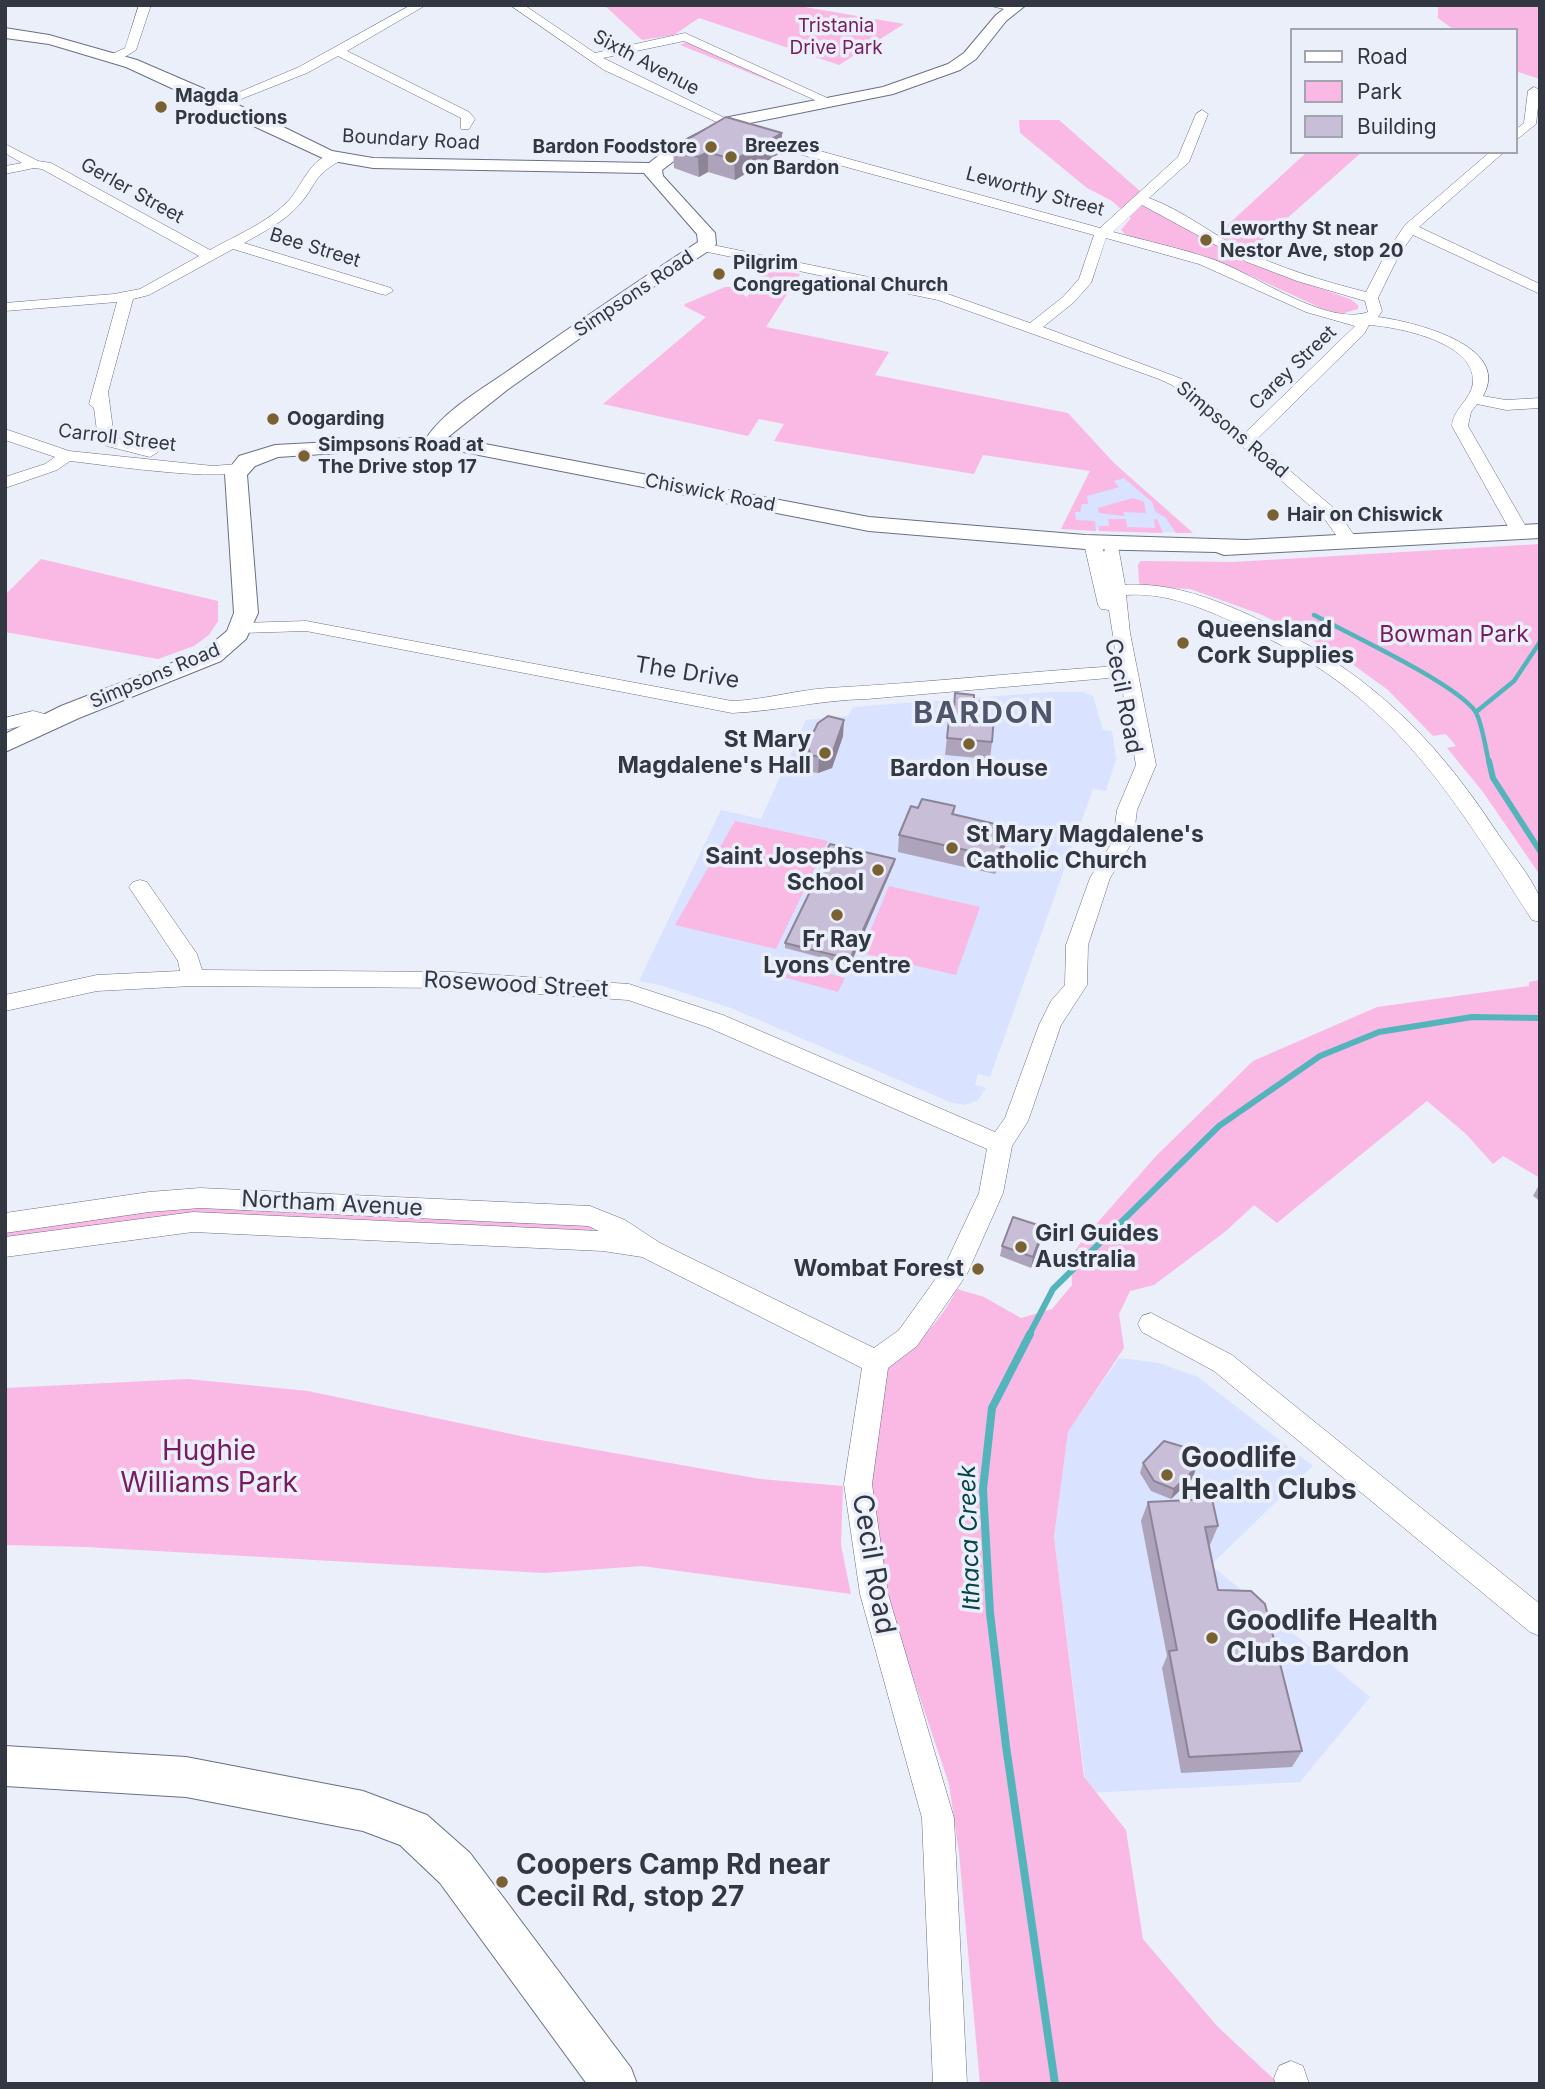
<!DOCTYPE html>
<html>
<head>
<meta charset="utf-8">
<style>
  body { margin:0 }
  #map { position:relative; width:1545px; height:2089px; overflow:hidden; background:#ebeffa; font-family:Inter,sans-serif }
  canvas { display:block }
  .frame { position:absolute; inset:0; border:7px solid #333742; pointer-events:none }
  .legend { position:absolute; left:1290px; top:28px; width:228px; height:126px; box-sizing:border-box; background:#ebeffa; border:2px solid #a1a5b0; margin:0; padding:9px 12px; list-style:none; font-size:21px; color:#333742 }
  .legend li { display:flex; align-items:center; gap:14px; height:35px }
  .legend b { width:35px; border:2px solid #a1a5b0 }
</style>
</head>
<body>
<div id="map">
<canvas width="1545" height="2089"></canvas>
<div class="frame"></div>
<ul class="legend">
<li><b style="height:9px;background:#fff"></b>Road</li>
<li><b style="height:19px;background:#fab9e4"></b>Park</li>
<li><b style="height:19px;background:#c9bed8"></b>Building</li>
</ul>
</div>
<script>
const context = document.querySelector('canvas').getContext('2d');
context.lineJoin = 'round';
function paint(path, color) { context.fillStyle = color; context.fill(path, 'evenodd'); }
function stroke(path, color, width, dash) { context.strokeStyle = color; context.lineWidth = width; context.lineCap = dash ? 'butt' : 'round'; context.setLineDash(dash || []); context.stroke(path); }
function drawText(font, color, halo, rows, align = 'center') {
  context.font = font + ' Inter,sans-serif'; context.lineWidth = 7; context.setLineDash([]); context.textBaseline = 'middle'; context.strokeStyle = halo; context.fillStyle = color; for (const [text, x, y, turn = 0] of rows) {
    context.save(); context.translate(x, y); context.rotate((+turn || 0) * Math.PI / 180); context.textAlign = isNaN(turn) ? turn : align; if (halo) context.strokeText(text, 0, 0); context.fillText(text, 0, 0); context.restore();
  }
}
const built = new Path2D(`
  M1115,464l78,69 -132,-4 29,-58z
  M1051,692h32l10,4 10,34 9,1 4,28 -10,32 -13,-2 -103,288 -12,-3 -3,11 11,3 -9,13 -13,4 -14,-3 -219,-94 -71,-23 -21,-4 82,-171 40,9 45,-99 42,-4 5,-9z
  M1119,1358l40,5 39,14 115,89 -102,99 159,132 -70,85 -213,11 -33,-256 14,-105z`);
const green = new Path2D(`
  M604,5h189l111,19 -65,41 -140,-47 -25,17 -32,5z
  M1438,5h102v74l-25,-8v-41h-61l-16,-12z
  M691,40l121,58 -132,-53z
  M1019,120h40l105,92 45,30 98,-90h55l-122,108 110,39 8,6v4l-17,5 -18,-5 -87,-40 -110,-34 -5,-5 10,-12 -19,-17 -25,-13 -67,-55z
  M766,267l34,7 -34,53 123,25 -14,23 193,38 47,51 78,69h-17l-10,-15 -10,-6 -4,-10 -28,-24 -10,3 5,6 -32,9 1,8h-6l-2,8h-5l1,8 19,1 1,10 -35,-2 29,-58 -107,-16 -9,19 -200,-33 10,-17 -25,-5 -11,17 -145,-32 103,-87 -22,-11 1,-2 40,-17h7l15,10z
  M1133,498l11,4 2,11 -22,-1v4l-25,-3 -1,-5z
  M1108,519h18l1,8 28,1 -1,-9h3l6,14 -64,-2v-5h10z
  M1540,544v331l-57,-83 -36,-44 9,-2 -10,-12 -13,2 -45,-46 -40,-29 -41,-24 -47,-23 -70,-25 -45,-2 -6,-4 -1,-19 3,-3 92,1z
  M41,559l177,42v20l-9,14 -15,11 -36,13 -153,-27v-37z
  M735,821l93,20 -52,108 -101,-24z
  M889,886l91,21 -24,68 -95,-22z
  M779,960l66,18 -7,14 -66,-18z
  M1540,980v198l-37,-22 -10,8 -27,-30 -39,-33 -150,122 -23,-18 -28,26 -72,54 -24,6 -11,23 5,34 -56,84 -14,105 30,240 42,53 17,109 74,87 62,58h-299l-21,-231 -10,-69 -64,-190 -16,-106 13,-120c34,-23 56,-42 75,-79l27,8 37,21 31,-9 20,-24 -1,-29 13,-18 72,-82 97,-95 124,-54 152,-21v-4z
  M169,1206l419,17 6,5 -3,4 -396,-17 -190,25v-10z
  M188,1379l120,12 227,48 225,40 83,7 -2,59 10,49 -209,-28 -98,7 -458,-26 -81,-2v-157z`);
const streamFar2 = new Path2D(`
  M1314,615c35,19 141,68 161,96 7,10 11,40 14,52
  M1476,712l38,-31 26,-39`);
const streamFar1 = new Path2D(`
  M1489,761l4,17 47,73
  M1029,1335l24,-46 166,-163 101,-70 59,-24 93,-15 68,1`);
const stream = new Path2D(`
  M1030,1334l-38,74 -9,81 7,124 16,133 49,338`);
const minor = new Path2D(`
  M139,5h12l-15,45 -18,11h-8v-6l15,-7z
  M411,5h15l-79,46 122,61 6,7 -6,10h-8v-11l-123,-62 -31,17 -81,32 -4,1 -6,-4 83,-35z
  M510,5h14l71,48 90,-20 151,69 -6,4 -4,-1 -142,-64 -81,17 132,65 -2,3h-8l-121,-56z
  M987,5h29l3,3 -6,3z
  M1534,87l6,3 -4,34 -21,17v-11l9,-7 4,-32z
  M1202,110l6,4 -19,48 -40,36c33,12 60,34 90,50 40,20 84,33 127,44l19,-37 20,-30 85,-73h14l-85,75 121,57v10l-127,-59 -14,20 -21,43 4,13 -4,6c32,4 135,28 105,79l23,4 34,-2v10l-34,2 -29,-6 -6,8 -3,14 61,106 -3,4h-12l-3,-4 -59,-106c1,-18 20,-27 21,-44 2,-40 -75,-55 -104,-57l-5,9 -109,107 81,69 23,32 -9,5 -6,-1 -20,-28 -152,-133 -13,-6 -221,-79 -235,-49 -7,-4 7,-4 239,49 88,31 33,-26 16,-18 15,-44 -346,-95 -1,-3 6,-4 5,1 342,94 78,-71 18,-43zM1142,205l105,57 50,19 68,20 3,11c-41,15 -115,-39 -156,-53 -32,-11 -66,-18 -99,-27zM1106,238l93,26 107,48 49,14 -110,107 -63,-54 -139,-52 30,-24 18,-20z
  M5,144l33,17 13,2 159,87c26,-15 58,-27 79,-50 14,-15 24,-50 51,-45v6c-28,15 -23,24 -41,44 -15,17 -36,27 -55,38l147,45 2,3 -7,4 -5,-1 -148,-45 -84,46 -16,4 -25,93 6,45 42,12 2,3 -8,5 -43,-11 -9,-7 -4,-31 -5,-4 28,-102 -112,9v-8l109,-9 26,-5 59,-33 -157,-87 -8,-1 -29,6v-8l17,-3 -17,-10z
  M5,429l64,22 144,15 25,-2 8,5c-14,15 -148,-5 -176,-8l-13,9 -52,18v-11l40,-13 10,-7 -50,-17z
  M1094,543l6,1 4,8 2,-6h12l7,39c42,-3 84,12 122,29 114,51 184,117 251,220 13,19 32,41 41,62 3,7 1,19 1,26l-8,-2c-86,-134 -141,-228 -294,-296 -36,-16 -72,-32 -112,-29l4,38 26,132 -19,45 -4,31 -23,37 -22,67 -1,40 -26,40 -33,96 -16,25 -9,47 -36,81 -50,72 -29,22 -16,116 16,110 66,224 13,266h-34l-11,-266 -62,-224 -16,-110 18,-116 -220,-111 -39,-6 -410,-19 -188,25v-20l188,-25 406,19 -11,-5 -388,-18 -51,4 -144,21v-20l144,-21 51,-4 390,18 35,14 35,23 214,105 25,-18 45,-63 35,-74 8,-44 -280,-122 -79,-27 -177,-12 -259,-2 -95,5 -92,20v-16l92,-20 83,-4 -2,-10 -49,-74 4,-5 7,-2 7,2 50,72 5,16 249,2 178,12 94,31 272,117 10,-14 34,-93 12,-24 14,-16 1,-40 24,-67 23,-37 4,-31 19,-45 -16,-88 -253,22c-47,1 -89,12 -135,14l-426,-82 -65,2 -9,-5 9,-5 65,-2 426,80c32,-1 64,-11 96,-13 97,-5 193,-16 290,-22l-9,-56 -8,-1 -3,-4 -13,-57z
  M33,711l24,6 3,4 -3,4 -7,2 -17,-4 -28,7v-12z
  M1151,1313l81,42 308,249v32l-10,-4 -316,-261 -72,-39 -4,-8 4,-8z
  M1291,2061l12,5 6,18h-34l-1,-6 5,-12z`);
const major = new Path2D(`
  M1009,5h17l-20,16 -30,38 -16,11 -67,24 -153,31 -62,33 -16,12 1,6 52,57 1,11 -3,4 -72,47 -134,95 -59,47 421,80 216,18 161,5 294,-16v14l-316,17 -8,-3 -131,-3 -216,-18 -421,-82h-49l-121,8 -23,9 -8,9 11,138 -12,26 -25,22 -142,57 -74,34v-18l56,-28 142,-55 24,-20 7,-18 -9,-139 14,-18 36,-11 152,-8c21,-30 59,-50 88,-71 60,-42 121,-84 183,-124l-1,-8 -53,-61 -271,-5 -46,-8 -201,-93 -77,-23 -44,-6v-10l44,7 88,25 79,34 116,57 41,7 276,5 17,-13 63,-33 154,-30 65,-23 16,-11 32,-38z
  M5,1746l181,11 177,34 64,24 43,38 161,215 6,16h-50l-147,-201 -40,-38 -37,-14 -177,-34 -181,-11z`);
const wall = new Path2D(`
  M782,133v19l-47,28 -27,-8 -9,5 -25,-9 -1,-20z
  M955,693l19,8 10,15 8,26 -2,17 -45,-4 5,-45h3z
  M843,736l-11,32 -14,5 -7,-1 -4,-10v-17z
  M955,806l-1,9 54,12 -2,17 -11,30 -97,-22 1,-17 19,-27z
  M820,864h74l-44,101 -65,-17v-5l36,-73h-1z
  M1540,1183v18l-7,-5z
  M1044,1227l-2,11 -11,30 -31,-12 2,-10z
  M1143,1463l50,15 -22,21 -20,-8 -11,-18z
  M1148,1502l70,24 -8,19h-2l10,45 84,161 -10,16 -111,6 -19,-105 5,-12 -26,-135z`);
const shadedWall = new Path2D(`
  M782,133v19l-47,28 -1,-20z
  M708,152v20l-9,5 -1,-20z
  M844,720l-1,16 -11,32 -14,5 1,-16z
  M1008,827l-2,17 -11,30 2,-17z
  M895,859l-1,5 -44,101v-6z
  M1044,1227l-2,11 -11,30 2,-11z
  M1196,1468l-3,10 -22,21 3,-10z`);
const building = new Path2D(`
  M726,117l56,16 -48,27 -26,-8 -10,5 -25,-9z
  M955,693l19,2v6l10,1v14l10,1 -2,25 -45,-4 3,-28h4z
  M828,716l16,4 -11,31 -14,6 -8,-2 -4,-10 11,-22z
  M922,799l33,7 -3,8 56,13 -11,30 -98,-22 12,-29 7,2z
  M830,844l65,15 -45,100 -65,-16 38,-78 -3,-1z
  M1013,1217l31,10 -11,30 -31,-11z
  M1164,1441l20,6 12,21 -22,21 -20,-8 -11,-18z
  M1212,1499l6,27 -13,1 13,63 33,1 14,13 37,147 -113,6 -20,-106 8,-1 -29,-148z`);
const markers = [
  [161,107,7,"#796132"],
  [711,147,7,"#796132"],
  [731,157,7,"#796132"],
  [1206,240,7,"#796132"],
  [719,274,7,"#796132"],
  [273,419,7,"#796132"],
  [304,456,7,"#796132"],
  [1273,515,7,"#796132"],
  [1183,643,7,"#796132"],
  [969,744,7,"#796132"],
  [825,753,7,"#796132"],
  [952,848,7,"#796132"],
  [878,870,7,"#796132"],
  [837,915,7,"#796132"],
  [1021,1247,7,"#796132"],
  [978,1269,7,"#796132"],
  [1167,1475,7,"#796132"],
  [1212,1638,7,"#796132"],
  [502,1882,7,"#796132"]
];
const farParknames = [
  ["Tristania",836,26],
  ["Drive Park",836,48]
];
const farStreetnames = [
  ["Sixth Avenue",646,63,28],
  ["Boundary Road",411,140,3],
  ["Gerler Street",132,191,29],
  ["Leworthy Street",1035,192,15],
  ["Bee Street",315,248,17],
  ["Simpsons Road",634,294,-34],
  ["Carey Street",1293,368,-44],
  ["Simpsons Road",1232,430,40],
  ["Carroll Street",117,438,7],
  ["Chiswick Road",710,493,11],
  ["Simpsons Road",155,676,-23]
];
const farPoinames = [
  ["Magda",175,96],
  ["Productions",175,118],
  ["Breezes",745,146],
  ["on Bardon",745,168],
  ["Bardon Foodstore",697,147,"right"],
  ["Leworthy St near",1220,229],
  ["Nestor Ave, stop 20",1220,251],
  ["Pilgrim",733,263],
  ["Congregational Church",733,285],
  ["Oogarding",287,419],
  ["Simpsons Road at",318,445],
  ["The Drive stop 17",318,467],
  ["Hair on Chiswick",1287,515]
];
const poiNames = [
  ["Queensland",1197,630],
  ["Cork Supplies",1197,656],
  ["St Mary",811,740,"right"],
  ["Magdalene's Hall",811,766,"right"],
  ["Bardon House",969,769,"center"],
  ["St Mary Magdalene's",966,835],
  ["Catholic Church",966,861],
  ["Saint Josephs",864,857,"right"],
  ["School",864,883,"right"],
  ["Fr Ray",837,940,"center"],
  ["Lyons Centre",837,966,"center"],
  ["Girl Guides",1035,1234],
  ["Australia",1035,1260],
  ["Wombat Forest",964,1269,"right"]
];
const parkNames = [
  ["Bowman Park",1454,635]
];
const streetNames = [
  ["The Drive",687,673,9],
  ["Cecil Road",1123,696,79],
  ["Rosewood Street",516,985,3],
  ["Northam Avenue",332,1204,3]
];
const waterNames = [
  ["Ithaca Creek",970,1538,-92]
];
const nearParknames = [
  ["Hughie",209,1452],
  ["Williams Park",209,1484]
];
const nearPoinames = [
  ["Goodlife",1181,1459],
  ["Health Clubs",1181,1491],
  ["Goodlife Health",1226,1622],
  ["Clubs Bardon",1226,1654],
  ["Coopers Camp Rd near",516,1866],
  ["Cecil Rd, stop 27",516,1898]
];
const nearStreetnames = [
  ["Cecil Road",873,1564,80]
];
const districtNames = [
  ["BARDON",984,714]
];
paint(built, '#d9e2fe');
paint(green, '#fab9e4');
stroke(streamFar2, '#54b4bc', 4.5);
stroke(streamFar1, '#54b4bc', 6);
stroke(stream, '#54b4bc', 8);
stroke(minor, '#687088', 1);
stroke(major, '#687088', 2);
paint(minor, '#fff');
paint(major, '#fff');
paint(wall, '#ada3ba');
paint(shadedWall, '#8d8597');
paint(building, '#c9bed8');
stroke(building, '#8d8597', 2);
for (const [x, y, r, color] of markers) { const dot = new Path2D(); dot.arc(x, y, r, 0, 2 * Math.PI); context.fillStyle = color; context.fill(dot); stroke(dot, '#ebeffa', 2.5); }
drawText('19px', '#781c61', '#ebeffa', farParknames);
drawText('19px', '#333742', '#ebeffa', farStreetnames);
drawText('bold 19px', '#333742', '#ebeffa', farPoinames, 'left');
drawText('bold 23px', '#333742', '#ebeffa', poiNames, 'left');
drawText('23px', '#781c61', '#ebeffa', parkNames);
drawText('23px', '#333742', '#ebeffa', streetNames);
drawText('italic 24px', '#044549', '#ebeffa', waterNames);
drawText('28px', '#781c61', '#ebeffa', nearParknames);
drawText('bold 28px', '#333742', '#ebeffa', nearPoinames, 'left');
drawText('28px', '#333742', '#ebeffa', nearStreetnames);
context.letterSpacing = '2px';
drawText('bold 30px', '#4e556c', '#ebeffa', districtNames);
context.letterSpacing = '0px';
</script>
</body>
</html>
